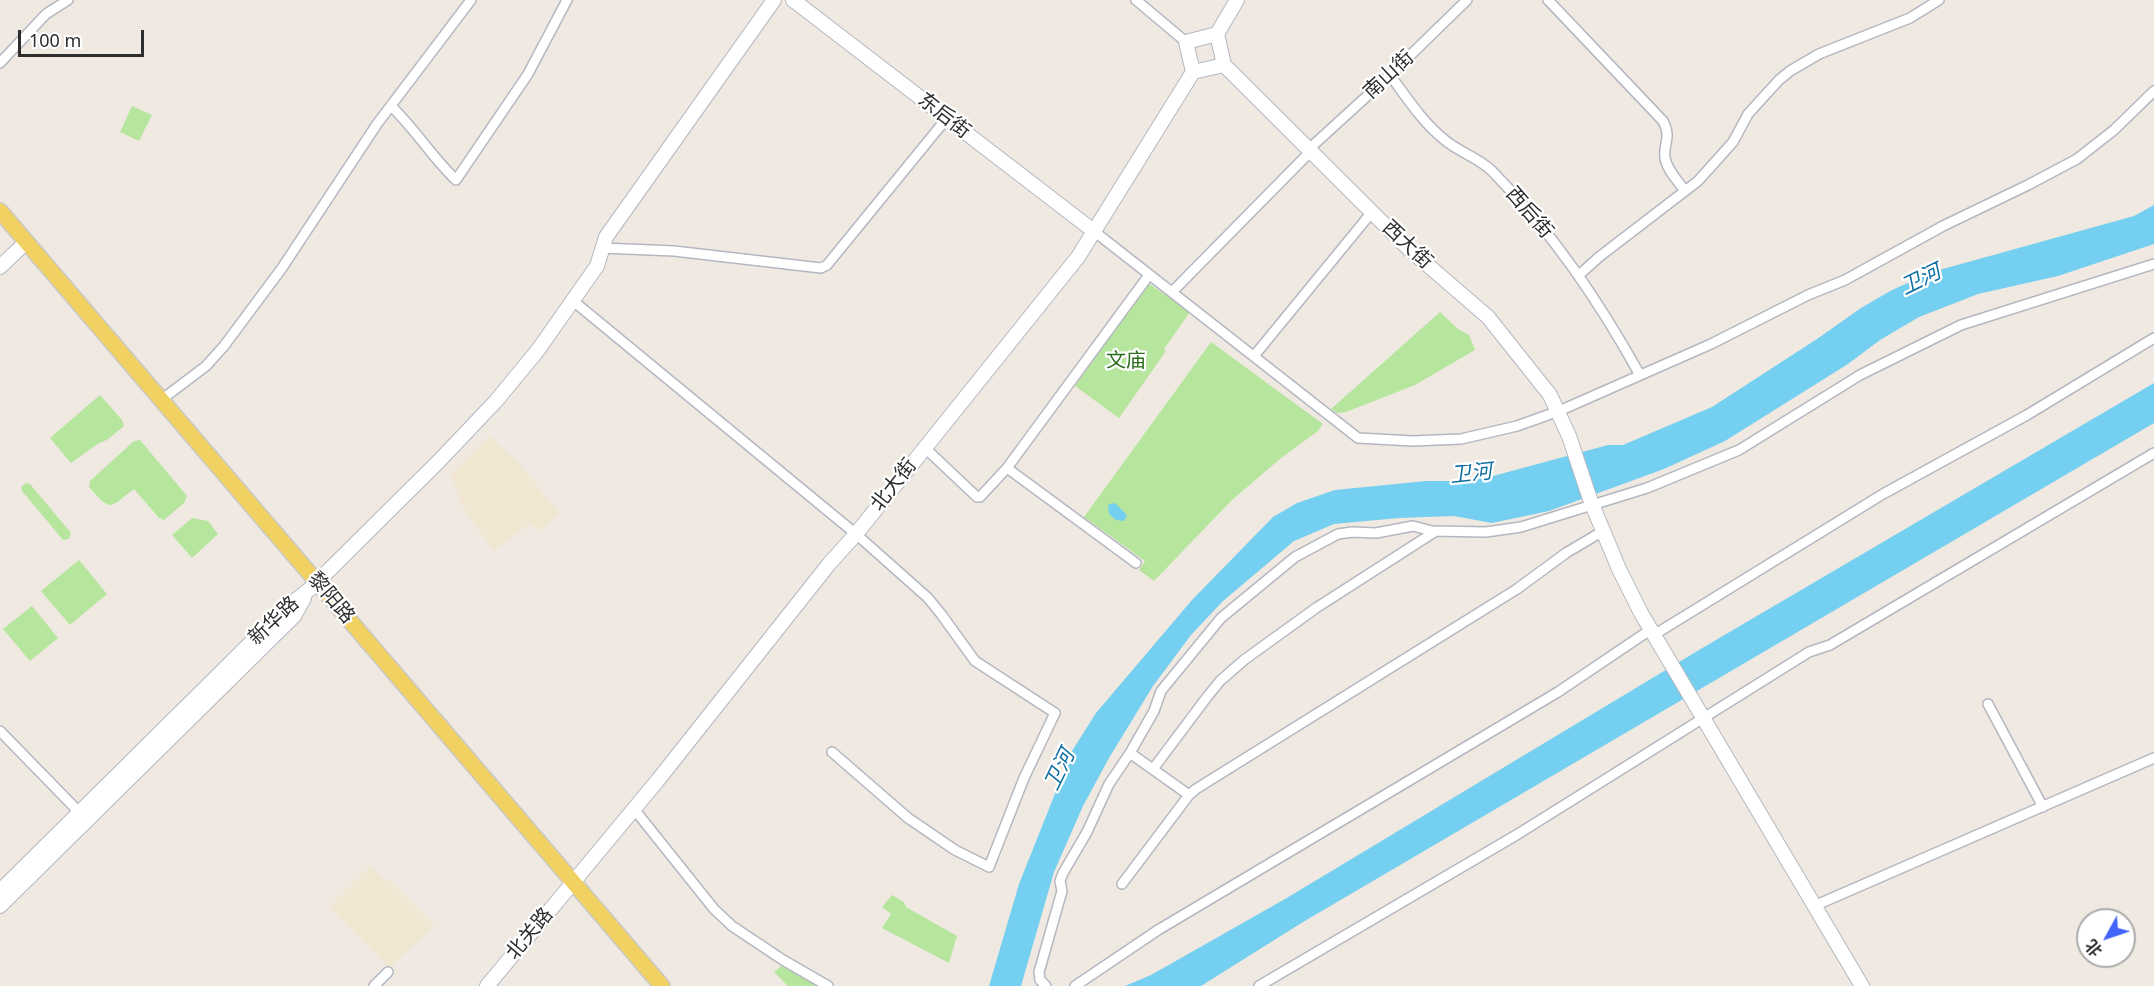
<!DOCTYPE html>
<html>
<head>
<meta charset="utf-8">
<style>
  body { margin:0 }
  #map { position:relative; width:2154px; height:986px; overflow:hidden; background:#efe9e1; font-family:"Noto Sans","Noto Sans SC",sans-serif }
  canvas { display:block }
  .north { position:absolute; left:2076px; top:908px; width:60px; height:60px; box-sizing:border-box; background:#fff; border:2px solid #ababab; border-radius:50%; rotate:230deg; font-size:16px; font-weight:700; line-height:24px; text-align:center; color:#2e2e2e }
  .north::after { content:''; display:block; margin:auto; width:21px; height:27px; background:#4264fb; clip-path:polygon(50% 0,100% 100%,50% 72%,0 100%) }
  .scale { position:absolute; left:18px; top:30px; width:126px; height:27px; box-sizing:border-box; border:3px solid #2e2e2e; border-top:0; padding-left:8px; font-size:18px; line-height:21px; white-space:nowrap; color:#2e2e2e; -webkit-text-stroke:4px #fff; paint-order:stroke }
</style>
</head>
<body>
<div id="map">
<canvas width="2154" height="986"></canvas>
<div class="north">北</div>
<div class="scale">100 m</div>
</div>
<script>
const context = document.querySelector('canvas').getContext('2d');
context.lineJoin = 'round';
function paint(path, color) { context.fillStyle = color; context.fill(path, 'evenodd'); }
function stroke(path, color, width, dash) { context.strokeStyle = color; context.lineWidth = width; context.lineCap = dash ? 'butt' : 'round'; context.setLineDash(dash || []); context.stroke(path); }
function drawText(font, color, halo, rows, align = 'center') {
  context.font = font + ' "Noto Sans","Noto Sans SC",sans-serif'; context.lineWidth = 4.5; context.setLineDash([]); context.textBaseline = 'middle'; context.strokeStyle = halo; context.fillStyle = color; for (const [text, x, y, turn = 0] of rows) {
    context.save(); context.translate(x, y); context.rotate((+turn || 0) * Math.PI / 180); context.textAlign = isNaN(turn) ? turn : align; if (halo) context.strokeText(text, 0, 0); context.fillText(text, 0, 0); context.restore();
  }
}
const education = new Path2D(`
  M490,436l31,30 39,48 -22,17 -8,-8 -36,28 -32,-45 -11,-33z
  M370,866l15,15 3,-2 46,46 -44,43 -61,-61z`);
const green = new Path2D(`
  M132,106l20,9 -13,26 -19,-9z
  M1148,283l42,29 -26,37 2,2 -47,67 -44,-32z
  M1440,312l18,17 11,6 6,15 -60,35 -69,27 -9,1 -6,-4z
  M1211,342l112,82 -5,7 -37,27 -50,43 -77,80 -15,-11 6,-9 -61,-44z
  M100,395l22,25 2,6 -17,14 -8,3 -28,20 -21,-25z
  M140,440l47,56 -3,7 -20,17 -5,-2 -25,-29c-25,19 -22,24 -45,-2l1,-6 44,-40z
  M26,483l4,1 41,49 -2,6 -6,1 -41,-49 -1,-4z
  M192,518l16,3 10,13 -26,24 -20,-23z
  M79,560l28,34 -37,31 -29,-34z
  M32,606l26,32 -28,23 -27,-32z
  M892,895l12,7 2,5 51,29 -8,27 -67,-35 9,-14 -9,-7z
  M784,964l35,22h-31l-14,-14z`);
const water = new Path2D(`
  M2154,205v39l-96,32 -80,18 -59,23 -39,23 -32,24 -123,77 -61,28 -115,42 -57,12 -38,-7 -55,2 -65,6 -40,17 -72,61 -31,33 -38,51 -44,72 -26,48 -29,66 -33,114h-32l30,-102 53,-133 24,-38 96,-113 81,-83 24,-14 38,-13 91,-9h35l32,-5 115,-31h15l89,-38 105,-68 44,-31 31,-18 40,-18 202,-56z
  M2154,383v40l-851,499 -102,64h-76l26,-11 134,-76 419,-252z
  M1115,503l12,12 -3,6 -8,-1 -7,-6 -1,-9z`);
const street = new Path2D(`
  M1136,0l50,42
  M1548,0l115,121c9,18 0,21 2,37 2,12 13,23 20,33
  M0,63l46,-49 22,-14
  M1390,75c17,23 33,48 56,66 15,12 33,17 46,30 61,62 106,129 148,204
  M391,106c24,23 41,51 65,74l72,-106 39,-74
  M1309,149l81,-74 77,-75
  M1095,232l263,206 55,3 48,-2 56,-13 42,-15 152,-67 97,-49 37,-15 98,-54 85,-41 49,-26 37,-29 40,-39
  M603,248l71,3 147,17 6,-3 120,-147
  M1579,275l20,-18 99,-76 35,-39 15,-28 31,-34 11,-9 29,-17 91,-36 29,-18
  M1172,292l139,-141
  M572,300l284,234 72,64 13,16 34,47 80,52 -31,65 -35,89 -34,-17 -47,-32 -76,-66
  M1254,356l118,-144
  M161,400l45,-34 18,-20 58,-78 95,-144 94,-124
  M924,447l53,50h3l27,-29 129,95
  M1007,468l142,-193
  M1657,633l226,-139 144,-79 127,-77
  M1988,704l55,103
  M0,731l79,81
  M1130,753l59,42
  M1153,769l54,-72 13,-16 24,-21 72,-52 120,-77
  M634,809l80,100 18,17 51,34 45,26
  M1122,884l67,-89 7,-6 321,-200 49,-36 37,-22
  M1814,906l340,-148
  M374,986l14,-14
  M1046,986l-6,-6 -1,-8 23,-81 -2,-10 3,-8 24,-41 22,-48 21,-31 24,-42 7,-20 60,-73 74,-61 43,-23 14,-2 24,1 37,-7 19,5 54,1 35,-5 126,-39 92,-38 121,-75 101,-50 193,-61
  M1075,986l83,-56 400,-238 92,-62
  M1259,986l259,-152 291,-182 21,-7 324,-192`);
const secondary = new Path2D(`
  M793,0l302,232
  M1217,34l7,31 -31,7 -7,-30z
  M1217,34l20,-34
  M1224,65l185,184 79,68 62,78 19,41 22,66 28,67 22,44 221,373
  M0,267l20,-19
  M0,891l286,-283 24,-19 129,-128 57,-60 42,-51 59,-84 9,-29 168,-237
  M0,906l294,-290 10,-18
  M487,986l171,-206 171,-216 27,-30 222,-277 115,-185`);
const primary = new Path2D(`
  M0,211l662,775`);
const streetNames = [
  ["南山街",1389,75,-43],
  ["东后街",944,116,38],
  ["西后街",1529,213,49],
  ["西大街",1407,245,43],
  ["北大街",894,485,-52],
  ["黎阳路",331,598,50],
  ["新华路",274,621,-43],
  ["北关路",530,934,-50]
];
const parkNames = [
  ["文庙",1126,361]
];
const waterNames = [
  ["卫河",1921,280,-26],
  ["卫河",1471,474,-6],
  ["卫河",1060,770,-64]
];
paint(education, '#f0e6d1');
paint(green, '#b6e59e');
paint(water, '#75cff0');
stroke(street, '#b4b7c1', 12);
stroke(secondary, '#b4b7c1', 16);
stroke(primary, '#c9c9c9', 18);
stroke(street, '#fff', 9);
stroke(secondary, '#fff', 14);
stroke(primary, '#f2d163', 15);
drawText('20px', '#2e2e2e', '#fff', streetNames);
drawText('20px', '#2c6e1b', '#fff', parkNames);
drawText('italic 21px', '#0d6fa3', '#fff', waterNames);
</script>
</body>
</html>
